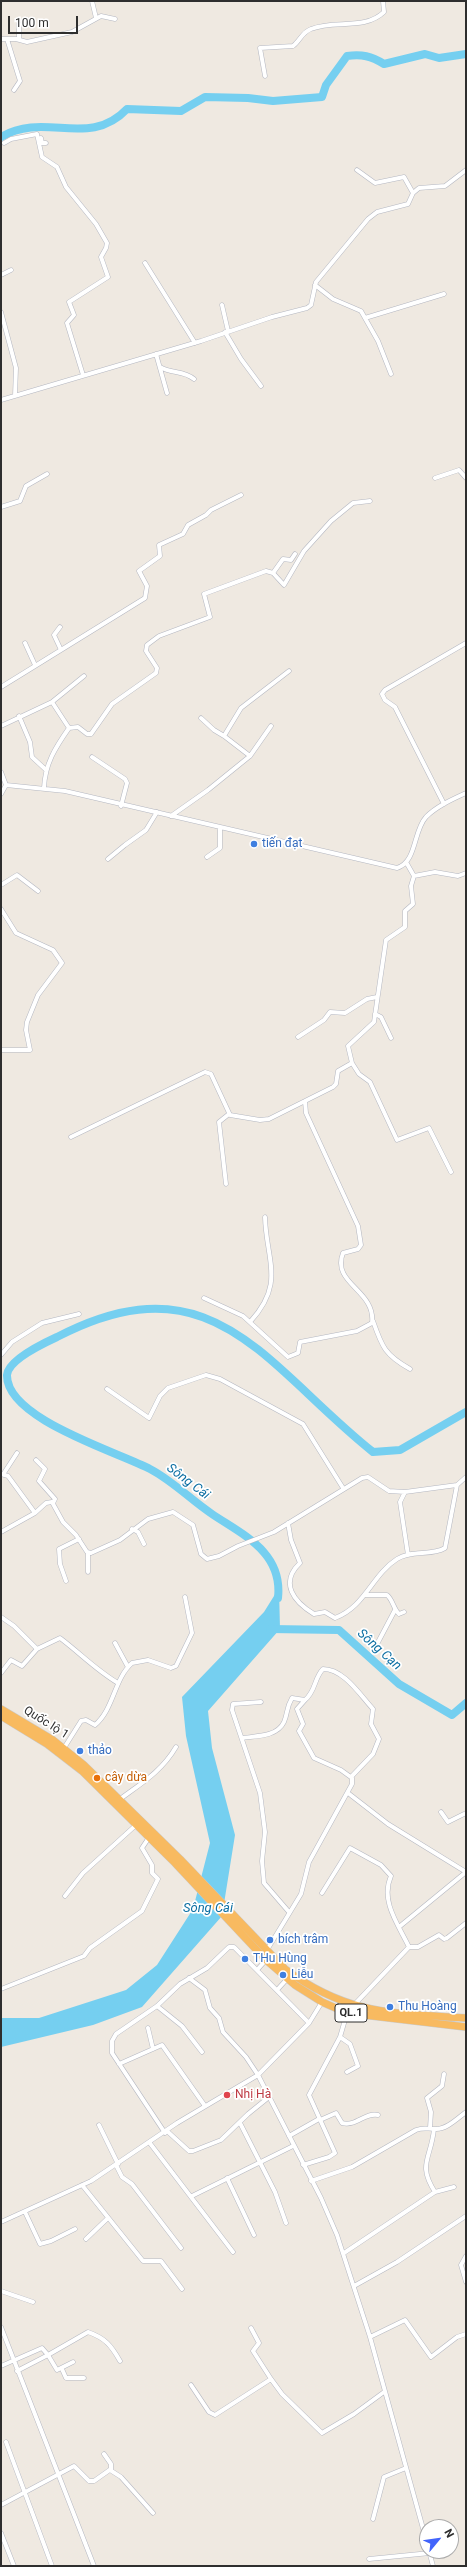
<!DOCTYPE html>
<html>
<head>
<meta charset="utf-8">
<style>
  body { margin:0 }
  #map { position:relative; width:467px; height:2567px; overflow:hidden; background:#efe9e1; font-family:Roboto,sans-serif }
  canvas { display:block }
  .frame { position:absolute; inset:0; border:2px solid #2e2e2e; pointer-events:none }
  .north { position:absolute; left:419px; top:2519px; width:40px; height:40px; box-sizing:border-box; background:#fff; border:1px solid #ababab; border-radius:50%; rotate:61deg; font-size:11px; font-weight:700; line-height:16px; text-align:center; color:#2e2e2e }
  .north::after { content:''; display:block; margin:auto; width:14px; height:18px; background:#4264fb; clip-path:polygon(50% 0,100% 100%,50% 72%,0 100%) }
  .scale { position:absolute; left:8px; top:16px; width:70px; height:18px; box-sizing:border-box; border:2px solid #2e2e2e; border-top:0; padding-left:5px; font-size:12px; line-height:14px; white-space:nowrap; color:#2e2e2e; -webkit-text-stroke:3px #fff; paint-order:stroke }
</style>
</head>
<body>
<div id="map">
<canvas width="467" height="2567"></canvas>
<div class="frame"></div>
<div class="north">N</div>
<div class="scale">100 m</div>
</div>
<script>
const context = document.querySelector('canvas').getContext('2d');
context.lineJoin = 'round';
function paint(path, color) { context.fillStyle = color; context.fill(path, 'evenodd'); }
function stroke(path, color, width, dash) { context.strokeStyle = color; context.lineWidth = width; context.lineCap = dash ? 'butt' : 'round'; context.setLineDash(dash || []); context.stroke(path); }
function drawText(font, color, halo, rows, align = 'center') {
  context.font = font + ' Roboto,sans-serif'; context.lineWidth = 3.5; context.setLineDash([]); context.textBaseline = 'middle'; context.strokeStyle = halo; context.fillStyle = color; for (const [text, x, y, turn = 0] of rows) {
    context.save(); context.translate(x, y); context.rotate((+turn || 0) * Math.PI / 180); context.textAlign = isNaN(turn) ? turn : align; if (halo) context.strokeText(text, 0, 0); context.fillText(text, 0, 0); context.restore();
  }
}
const water = new Path2D(`
  M279,1588l1,41 -72,82 4,37 23,87 -13,81 -80,91 -49,18 -92,22v-29h38l87,-28 31,-25 36,-56 17,-66 -24,-107 -4,-39 82,-85z`);
const river = new Path2D(`
  M1,137c44,-26 88,12 126,-28l54,2 24,-14 43,1 25,3 49,-4 4,-12 21,-29c15,-2 24,0 37,8l41,-10 14,4 27,-4
  M278,1598c5,-46 -35,-63 -66,-84 -21,-14 -39,-33 -62,-45 -32,-17 -144,-50 -143,-94 1,-15 37,-32 50,-38 156,-81 208,29 316,115l27,-2 66,-38
  M270,1629l69,1 60,54 53,31 14,-12`);
const minor = new Path2D(`
  M92,1l4,17
  M1,39h15l11,3 45,-10 29,-16 14,3
  M7,39l13,42 -6,9
  M19,40v-16
  M265,76l-5,-28 33,-2c7,-5 9,-14 18,-17 23,-10 53,2 73,-17l-1,-11
  M41,138l1,5h4
  M4,143l7,-4 26,-5 5,23 15,10 9,20 30,37 11,19 -1,5 -5,9 7,20 -39,25 5,13 -7,8 16,52
  M357,170l18,13 29,-6 9,16
  M145,263l50,80
  M1,275l10,-5
  M315,285l18,14 28,12 17,30 13,33
  M222,305l6,26
  M1,312l15,56 -1,28
  M365,318l79,-24
  M225,332l16,27 20,27
  M156,354l11,39
  M160,367c12,7 23,3 34,12
  M1,400l200,-59 71,-24 35,-9 4,-3 5,-23 52,-63 9,-7 31,-8 5,-11 6,-5 26,-2 21,-16
  M435,478l24,-8 7,8
  M1,507l19,-6 6,-15 21,-12
  M273,573l10,-14 8,1 4,-6
  M60,627l-6,8 7,15
  M25,643l10,22
  M1,687l144,-89 2,-12 -8,-15 21,-15 -1,-11 24,-11 5,-9 18,-10 5,-5 30,-15
  M52,702l17,26 9,-1 9,7h4l21,-30 44,-31 1,-5 -11,-17 1,-6 12,-9 51,-19 -6,-23 62,-23 7,2 11,12 20,-34 27,-30 22,-18 17,-2
  M19,716l11,26 2,15 13,12
  M201,718l13,12 10,6
  M1,726l51,-24 32,-26
  M250,756l21,-30
  M92,757l33,22 2,4 -6,23
  M1,772l5,13 -5,9
  M6,785l59,6 332,77c20,-6 16,-37 29,-51 11,-11 27,-18 40,-24
  M44,788c1,-24 11,-40 25,-60
  M444,804l-49,-97 -10,-7 -3,-6 3,-4 81,-47
  M171,816l37,-26 42,-34 -26,-20 17,-28 48,-37
  M207,857l13,-9v-20
  M108,859l17,-14 21,-15 11,-18
  M414,876l21,-4 23,4 8,-3
  M1,885l16,-10 21,16
  M1,909l15,24 37,17 9,13 -24,32 -11,27 -1,8 4,20h-29
  M375,1014l6,3 10,21
  M298,1037l26,-17 6,-8 15,1 22,-14 10,-2
  M352,1063l7,11 11,8 27,58 32,-12 22,44
  M71,1137l134,-65 6,2 19,41 30,5 9,-1 64,-32 3,-3 2,-13 14,-8 -4,-17 26,-24 12,-82 19,-13v-16l8,-7 -2,-18 3,-10 -8,-14
  M226,1184l-7,-62 10,-8
  M204,1298l39,18 45,41 10,-4 2,-11 57,-11 15,-8c4,-33 -41,-39 -29,-70l15,-4 3,-4 -3,-19 -52,-113 -1,-12
  M373,1321c9,26 12,34 37,48
  M250,1322c36,-39 16,-62 15,-105
  M1,1355l11,-13 30,-19 37,-9
  M107,1389l42,29 11,-22 8,-8 38,-13 14,4 83,45 40,64
  M36,1460l9,9 -6,12 16,18 -2,4
  M4,1473l13,-20
  M1,1474l7,2 27,37
  M405,1492l-5,10 8,53
  M288,1523l3,17 9,23c-21,20 -6,39 14,51l11,-2 10,6c30,-11 37,-43 62,-59 14,-9 35,-3 48,-11l12,-63
  M132,1529l6,3 6,12
  M1,1532l34,-19 11,-10 6,-1 11,20 13,13 11,17 4,1 29,-13 28,-21 25,-7 20,13 8,29 6,5 12,-3 19,-10 36,-14 88,-54 6,-1 21,14 16,1 52,-7 9,-8
  M88,1553v19
  M66,1581l-6,-17 -1,-15 20,-10
  M365,1595h22c6,5 6,13 12,19l5,-2
  M1,1617l13,9 23,23
  M115,1643l13,24
  M376,1646l19,-36
  M1,1673l10,-13 11,6 15,-17 23,-11c20,15 36,32 58,45
  M261,1702l-28,2 -1,6 28,83 5,39 -3,29 2,22 25,29
  M242,1738c14,-2 35,-1 42,-16 4,-9 2,-14 8,-24l13,2c11,-9 9,-22 18,-31 21,0 37,26 50,40l-2,15 8,15 -6,15 -22,23
  M64,1748l17,-27 5,-1 9,5c19,-16 19,-46 37,-62l16,-3 23,8 5,-2 16,-33 -7,-36
  M348,1793l40,31 78,48
  M120,1799c22,-16 42,-28 56,-52
  M441,1812l7,10 16,-8
  M322,1893l28,-45 31,17 10,11c-11,25 7,48 18,71l-56,59
  M65,1896l18,-23 53,-48
  M399,1927l67,-55
  M409,1947h9l21,-12 5,4 3,-1 19,-15
  M267,1950l34,-56 8,-32 43,-78v-6l-11,-8 -27,-12 -15,-27 4,-7 -6,-15 8,-9
  M257,1970l9,-10
  M189,1978l16,12 5,18 9,10 4,14 23,25 12,18 63,123 16,37 33,102 57,206
  M1,1989l83,-33 6,-8 52,-37 16,-32 -6,-6v-8l-10,-17 6,-9
  M277,1990l10,-11
  M157,2006l25,20 20,26
  M148,2028l5,21
  M340,2037l10,7 8,22 -11,6
  M119,2064l43,-19 43,61
  M320,2120l16,-7 6,10c14,4 23,-11 36,-8
  M240,2123l35,69 11,31
  M99,2125l19,39
  M430,2128l1,-16 -4,-14 15,-12 2,-12
  M434,2129c-3,30 -17,35 1,63l19,-5
  M167,2131l22,20h4l28,-11 27,-26 21,-17
  M165,2133l-53,-80v-12l4,-7 41,-28 23,-22 27,-16 22,-21h5l75,76
  M289,2136l30,-17
  M149,2142l84,110
  M116,2165l6,12 10,7 49,64
  M303,2165l26,-8 6,-4 -26,-58 31,-58 7,-24
  M227,2178l27,57
  M311,2181l41,-14 64,-37c8,-3 11,-1 19,-1 11,1 23,-11 31,-17
  M82,2185l61,76h18l21,28
  M192,2196l101,-50
  M25,2212l15,32 11,-3 24,-12
  M1,2222l90,-41 86,-58 81,-48 51,-52 13,-21
  M86,2239l22,-21
  M344,2253l91,-61
  M466,2256l-5,9 5,17
  M354,2286l43,-24 69,-46
  M1,2291l32,11
  M1,2327l93,239
  M251,2328l8,15 -6,8 18,28
  M370,2337l35,-17 26,37 26,-20 9,-3
  M1,2366l41,-18 6,7 40,-23c17,6 23,13 32,29
  M62,2369l4,9h18
  M17,2371l31,-16 9,15 16,-8
  M191,2385l18,27 6,3 56,-36 11,15 40,39 32,-19 30,-22
  M6,2442l46,124
  M110,2470l11,7 32,36
  M1,2505l73,-39 15,15h5l17,-12v-5l-7,-10
  M373,2519l11,-42 22,-9
  M1,2533l13,33
  M429,2551l4,15
  M369,2559l61,-6`);
const trunk = new Path2D(`
  M1,1709l52,31 31,25 96,94 105,110c62,46 107,44 181,49
  M1,1716l46,28 35,27 93,92 91,97 29,25 27,17 25,11 119,14`);
const markers = [
  [254,844,4,"#3f7fe0"],
  [80,1751,4,"#3f7fe0"],
  [97,1778,4,"#e8710a"],
  [270,1940,4,"#3f7fe0"],
  [245,1959,4,"#3f7fe0"],
  [283,1975,4,"#3f7fe0"],
  [390,2007,4,"#3f7fe0"],
  [227,2095,4,"#e0444e"]
];
const shields = [
  [351,2013,32]
];
const shieldNames = [
  ["QL.1",351,2013]
];
const shopNames = [
  ["tiến đạt",262,844],
  ["thảo",88,1751],
  ["bích trâm",278,1940],
  ["THu Hùng",253,1959],
  ["Liễu",291,1975],
  ["Thu Hoàng",398,2007]
];
const streetNames = [
  ["Quốc lộ 1",46,1723,32]
];
const foodNames = [
  ["cây dừa",105,1778]
];
const healthNames = [
  ["Nhị Hà",235,2095]
];
const waterNames = [
  ["Sông Cái",188,1482,37],
  ["Sông Cạn",379,1650,42],
  ["Sông Cái",208,1909]
];
paint(water, '#75cff0');
stroke(river, '#75cff0', 8);
stroke(minor, '#b4b7c1', 5);
stroke(trunk, '#c9c9c9', 8);
stroke(minor, '#fff', 4);
stroke(trunk, '#f8ba60', 7);
for (const [x, y, r, color] of markers) { const dot = new Path2D(); dot.arc(x, y, r, 0, 2 * Math.PI); context.fillStyle = color; context.fill(dot); stroke(dot, '#fff', 1.5); }
for (const [x, y, w] of shields) { const box = new Path2D(); box.roundRect(x - w / 2, y - 9, w, 18, 3); context.fillStyle = '#fff'; context.fill(box); stroke(box, '#2e2e2e', 1); }
drawText('bold 11px', '#2e2e2e', null, shieldNames);
drawText('12px', '#366cbe', '#fff', shopNames, 'left');
drawText('12px', '#2e2e2e', '#fff', streetNames);
drawText('12px', '#c56008', '#fff', foodNames, 'left');
drawText('12px', '#be3a42', '#fff', healthNames, 'left');
drawText('italic 13px', '#0d6fa3', '#fff', waterNames);
</script>
</body>
</html>
